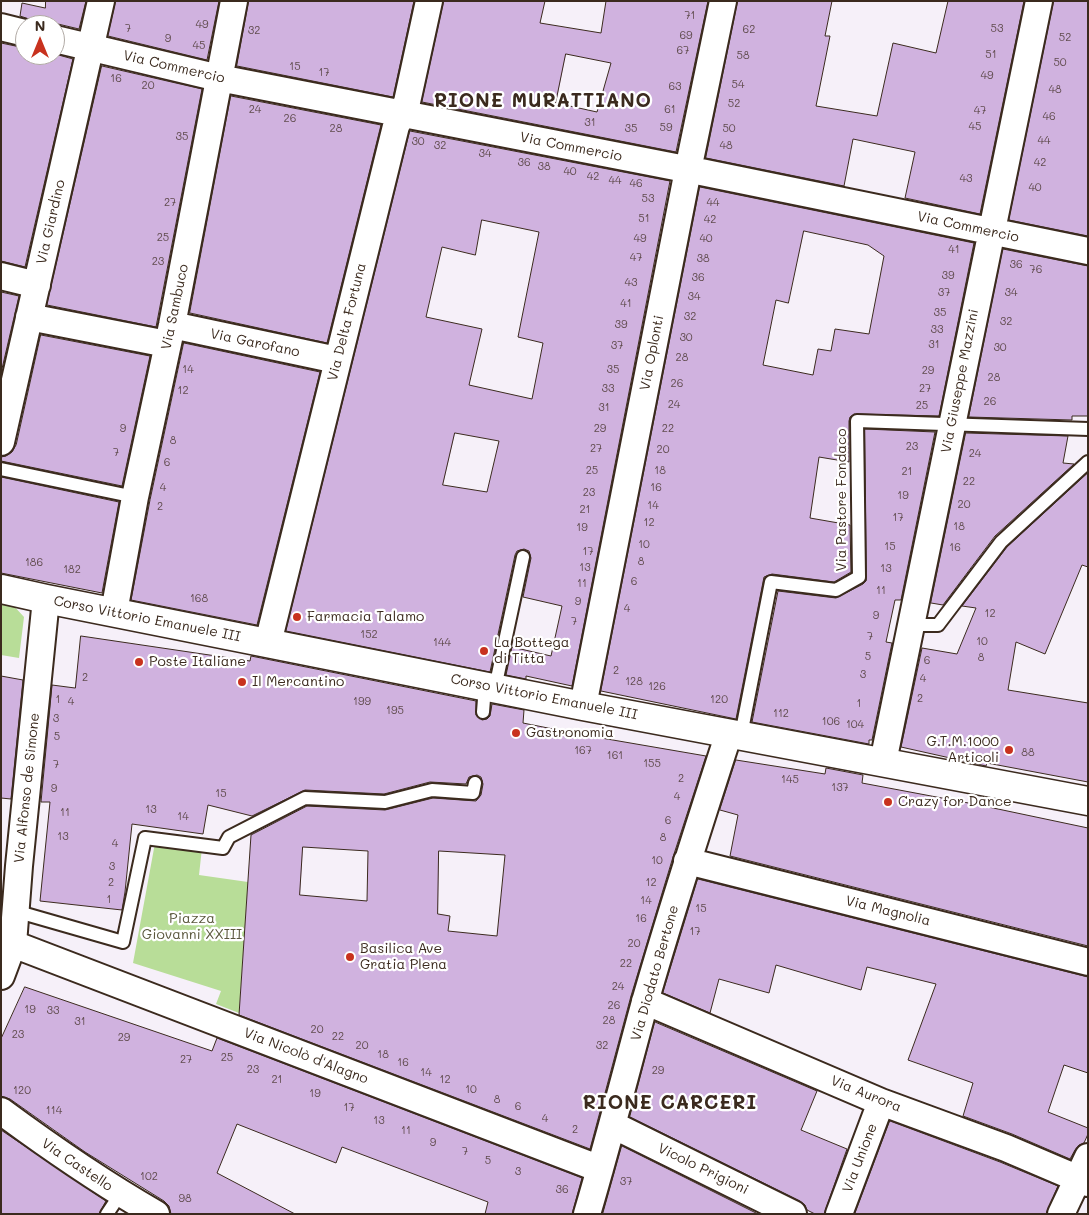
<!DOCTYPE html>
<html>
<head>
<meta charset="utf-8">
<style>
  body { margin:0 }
  #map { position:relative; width:1089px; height:1215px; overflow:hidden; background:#f6f0f9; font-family:Mali,sans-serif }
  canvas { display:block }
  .frame { position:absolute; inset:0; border:2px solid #3b2a1e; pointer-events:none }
  .north { position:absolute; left:15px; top:15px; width:50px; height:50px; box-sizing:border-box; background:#fff; border:1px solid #b1aaa5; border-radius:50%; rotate:0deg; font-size:14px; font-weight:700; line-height:20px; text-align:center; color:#3b2a1e }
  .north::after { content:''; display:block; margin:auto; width:18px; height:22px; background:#c8321e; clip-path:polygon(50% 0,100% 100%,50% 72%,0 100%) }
</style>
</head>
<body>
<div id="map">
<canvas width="1089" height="1215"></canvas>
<div class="frame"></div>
<div class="north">N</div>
</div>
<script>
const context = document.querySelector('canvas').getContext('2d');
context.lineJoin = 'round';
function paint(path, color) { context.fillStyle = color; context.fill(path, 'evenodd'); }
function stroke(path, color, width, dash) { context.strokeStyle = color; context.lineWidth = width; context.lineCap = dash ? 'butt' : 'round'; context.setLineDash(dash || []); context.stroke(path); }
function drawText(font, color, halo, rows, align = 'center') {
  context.font = font + ' Mali,sans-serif'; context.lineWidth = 4.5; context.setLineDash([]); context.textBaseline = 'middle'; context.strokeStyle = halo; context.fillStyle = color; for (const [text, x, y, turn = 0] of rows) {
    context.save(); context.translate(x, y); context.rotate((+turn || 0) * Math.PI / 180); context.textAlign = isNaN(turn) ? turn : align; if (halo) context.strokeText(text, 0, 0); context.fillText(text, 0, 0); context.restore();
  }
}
const green = new Path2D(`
  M1,603l12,2 11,12 -5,41 -18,-3z
  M155,843l47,5 -3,27 49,7 -9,131 -23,-9 5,-13 -88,-28z`);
const building = new Path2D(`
  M46,1h40l-7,28 -21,-5 -21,1 -8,-6 -9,-3 2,-13 23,5z
  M116,1h103l-12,59 -99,-24z
  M249,1h165l-21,96 -156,-31z
  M444,1h101l-5,22 61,10 5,-32h102l-32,151 -254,-50zM566,54l45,9 -14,49 -41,-9z
  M738,1h94l-7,35h5l-14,70 61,10 16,-73 43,10 12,-52h76l-44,213 -75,-16 10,-46 -62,-13 -9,47 -138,-28z
  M1054,1h34v235l-79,-16z
  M1,43l24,5v7l30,-1 18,5 -48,208 -24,-6z
  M102,66l100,23 -46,238 -109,-22z
  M231,96l150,29 -54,218 -137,-30z
  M410,131l260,50 -98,505 -46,-10v3l-20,-4 6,-28 39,9 11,-50 -39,-9 8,-39 -2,-7 -5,-2 -7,2 -2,4 -25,117 -204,-41zM482,220l57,12 -21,105 25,6 -11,56 -63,-14 13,-56 -56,-12 16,-70 33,8zM455,433l44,8 -12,51 -44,-7z
  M700,187l274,56 -35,173 -85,-2 -4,3 -1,4v41l-30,-5 -9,61 40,7 1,47 -17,10 -62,-8 -8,3 -28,142 -135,-28zM804,231l64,14 16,11 -15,78 -34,-5 -4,22 -13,-2 -5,26 -50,-10 13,-65 12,3z
  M1003,249l85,17v150h-16v4l-103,-3z
  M1,292l18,4 -18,77z
  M41,335l109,21 -28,130 -121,-25v-4l5,-1 6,-4 4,-7z
  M184,343l136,29 -63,253 -126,-25 19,-100z
  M865,429l70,3 -34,168h-6l-9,42 6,1 -20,97h-3v4l-117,-22 26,-131 58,7 27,-14 3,-3z
  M966,433l102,3 -5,27 11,1 -79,72 -52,69 -12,-2z
  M1088,473v94l-6,-2 -37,89 -29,-12 -8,48 80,13v79l-101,-19 -1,3 -85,-19 21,-99 35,6 19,-46 -14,-2 45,-59z
  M1,477l118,25 -17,91 -101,-20z
  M81,636l169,25 1,-5 225,45v14l6,5 5,-1 3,-3 2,-12 32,6 -1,13 55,11 128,22 -33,101 -42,139 -41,153 -351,-134 12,-180 56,-29 78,4 48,-12 43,3 5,-6 2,-11 -2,-7 -4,-2 -8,2 -3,7 -36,-2 -46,12 -79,-4 -53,26 -44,-11 -5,29 -71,-10 -7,68 -3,18 -82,-9 10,-99h-9l11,-117 23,3zM303,847l65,4 -1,50 -67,-6zM439,851l66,4 -8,81 -49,-5 2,-15 -12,-2z
  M1,676l22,4 -12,119 -10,-1z
  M736,760l89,14 1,-6 37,7 -1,8 117,22 109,23v118l-358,-90 8,-41 -18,-5z
  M698,879l390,98v96l-24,-8 -16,47 40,16v6l-4,9 -5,2 -4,5 -5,9 -58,-25 -49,-18 10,-33 -65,-23 28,-76 -69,-17 -6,23 -85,-25 -7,28 -50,-14 -9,34 -47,-20z
  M25,987l187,64 5,-13 365,140 -10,36h-87l3,-12 -146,-55 -6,16 -99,-39 -20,49 78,41h-124l-2,-8 -5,-5 -79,-49 -75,-53 -9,-3v-57z
  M655,1022l162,69 -16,39 46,19 -23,65h-9l-8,-4 -2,-5 -5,-4 -170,-84z
  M890,1121l110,41 58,24 -12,28h-191z
  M1,1130l105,71 -7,13h-98z
  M622,1146l134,67v1h-153z`);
const service = new Path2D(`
  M1,469l134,28
  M911,625h27l63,-83 87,-80
  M495,688l28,-131
  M483,712l2,-26
  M741,735l30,-153 65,8 23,-13 -2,-156 231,8
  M15,911l108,31 22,-104 78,10 6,-11 76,-39 80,4 47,-12 41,3 2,-10
  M107,1214l8,-12 3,-9`);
const minor = new Path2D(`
  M1,27l24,6
  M55,39l164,39 482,94 387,79
  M1,276l36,9
  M29,317l138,27
  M172,325l165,35
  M1,442l100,-441
  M114,612l21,-115 37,-172 62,-324
  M268,643l128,-517 11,-24 22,-101
  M583,706l105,-536 35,-169
  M883,762l156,-761
  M687,861l401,101
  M13,944l587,225
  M1,976l12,-32 6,-78 27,-267
  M645,1001l236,101 125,46 82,35
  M1,1111c50,37 101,72 155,103
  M613,1125l180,89
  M587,1214c21,-71 39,-142 58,-212 26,-91 55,-180 84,-269
  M839,1214l42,-112
  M1061,1214l27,-57`);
const tertiary = new Path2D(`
  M1,589l45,10 537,107 505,95`);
const markers = [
  [297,617,5,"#c8321e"],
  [484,651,5,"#c8321e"],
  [139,662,5,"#c8321e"],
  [242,682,5,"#c8321e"],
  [516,733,5,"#c8321e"],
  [1009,750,5,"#c8321e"],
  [888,802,5,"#c8321e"],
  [350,957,5,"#c8321e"]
];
const numberNames = [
  ["71",690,16],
  ["49",202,25],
  ["7",128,29],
  ["53",997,29],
  ["62",749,30],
  ["32",254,31],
  ["69",686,36],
  ["52",1065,38],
  ["9",168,39],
  ["45",199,46],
  ["67",683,51],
  ["51",991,55],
  ["58",743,56],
  ["50",1060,63],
  ["15",295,67],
  ["17",324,73],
  ["49",987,76],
  ["16",116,79],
  ["54",738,85],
  ["20",148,86],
  ["63",675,87],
  ["48",1055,90],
  ["52",734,104],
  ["24",255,110],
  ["61",670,110],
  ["47",980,111],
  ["46",1049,117],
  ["26",290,119],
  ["31",590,123],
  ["45",975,127],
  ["59",666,128],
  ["28",336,129],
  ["35",631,129],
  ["50",729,129],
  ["35",182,137],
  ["44",1044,141],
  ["30",418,142],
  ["32",440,146],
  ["48",726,146],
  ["34",485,154],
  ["36",524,163],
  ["42",1040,163],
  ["38",544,167],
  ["40",570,172],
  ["42",593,177],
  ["43",966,179],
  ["44",615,181],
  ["46",636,184],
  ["40",1035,188],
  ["53",648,199],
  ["27",170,203],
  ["44",713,203],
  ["51",644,219],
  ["42",710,220],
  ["25",163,238],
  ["49",640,239],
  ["40",706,239],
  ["41",954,250],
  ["47",636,258],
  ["38",703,259],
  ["23",158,262],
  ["36",1016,265],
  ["76",1036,270],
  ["39",948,276],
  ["36",698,278],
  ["43",631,283],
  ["37",944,293],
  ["34",1011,293],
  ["34",694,297],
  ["41",626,304],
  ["35",940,313],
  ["32",690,317],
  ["32",1006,322],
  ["39",621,325],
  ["33",937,330],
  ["30",686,338],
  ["31",934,345],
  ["37",617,346],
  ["30",1000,348],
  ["28",682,358],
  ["14",188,370],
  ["35",613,370],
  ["29",928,371],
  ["28",994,378],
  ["26",677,384],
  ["33",608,389],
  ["27",925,389],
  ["12",183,391],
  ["26",990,402],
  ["24",674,405],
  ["25",922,406],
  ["31",604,408],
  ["9",123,429],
  ["29",600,429],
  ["22",668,429],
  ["8",173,441],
  ["23",912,447],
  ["27",596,449],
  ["20",663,450],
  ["7",116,453],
  ["24",975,454],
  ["6",167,463],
  ["25",592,471],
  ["18",660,471],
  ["21",907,472],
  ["22",969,482],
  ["4",163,488],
  ["16",656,488],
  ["23",589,493],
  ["19",903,496],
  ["20",964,505],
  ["14",653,506],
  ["2",160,507],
  ["21",585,510],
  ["17",898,518],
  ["12",649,523],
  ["18",959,527],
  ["19",582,528],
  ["10",644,545],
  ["15",890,547],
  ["16",955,548],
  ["17",588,552],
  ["8",641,562],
  ["186",34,563],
  ["13",585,568],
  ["13",886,569],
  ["182",72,570],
  ["6",634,582],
  ["11",582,584],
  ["11",881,591],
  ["168",199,599],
  ["9",578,602],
  ["4",627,609],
  ["12",990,614],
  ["9",876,616],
  ["7",574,622],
  ["152",369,635],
  ["7",870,637],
  ["10",982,642],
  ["144",442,643],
  ["5",868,657],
  ["8",981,658],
  ["6",927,661],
  ["2",616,671],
  ["3",863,675],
  ["2",85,678],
  ["4",923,679],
  ["128",634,682],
  ["126",657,687],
  ["2",920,699],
  ["1",58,700],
  ["120",719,700],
  ["4",71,702],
  ["199",362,702],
  ["1",859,704],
  ["195",395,711],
  ["112",781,714],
  ["3",56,719],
  ["106",831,722],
  ["104",855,725],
  ["5",57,737],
  ["167",583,751],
  ["88",1028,753],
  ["161",615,756],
  ["155",652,764],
  ["7",56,765],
  ["2",681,779],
  ["145",790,780],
  ["137",840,788],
  ["9",54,789],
  ["15",221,794],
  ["4",677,797],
  ["13",151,810],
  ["11",65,813],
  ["14",183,817],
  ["6",668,821],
  ["13",63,837],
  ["8",663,838],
  ["4",115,844],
  ["10",657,861],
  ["3",112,867],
  ["2",111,883],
  ["12",651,883],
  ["1",109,900],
  ["14",646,901],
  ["15",701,909],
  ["16",641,919],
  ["17",695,932],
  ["20",634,944],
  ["22",626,964],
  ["24",618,987],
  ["26",614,1006],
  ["19",30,1010],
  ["33",53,1011],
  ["28",609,1021],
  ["31",80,1022],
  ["20",317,1030],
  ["23",18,1035],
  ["22",338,1037],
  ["29",124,1038],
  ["20",362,1046],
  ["32",602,1046],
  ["18",383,1055],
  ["25",227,1058],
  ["27",186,1060],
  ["16",403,1063],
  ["23",253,1070],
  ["29",658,1071],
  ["14",426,1073],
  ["21",277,1080],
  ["12",445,1080],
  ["10",471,1090],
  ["120",22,1091],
  ["19",315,1094],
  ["8",497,1100],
  ["6",518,1107],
  ["17",349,1108],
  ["114",54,1111],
  ["4",545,1119],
  ["13",379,1121],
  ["2",575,1130],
  ["11",406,1131],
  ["9",433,1143],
  ["7",465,1152],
  ["5",488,1161],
  ["3",518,1172],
  ["102",149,1177],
  ["37",626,1182],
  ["36",562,1190],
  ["98",185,1199]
];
const streetNames = [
  ["Via Commercio",174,67,13],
  ["Via Commercio",571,147,11],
  ["Via Giardino",51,222,-77],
  ["Via Commercio",968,227,12],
  ["Via Sambuco",175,307,-78],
  ["Via Delta Fortuna",347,322,-76],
  ["Via Garofano",255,343,12],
  ["Via Oplonti",652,353,-79],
  ["Via Giuseppe Mazzini",960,381,-79],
  ["Via Pastore Fondaco",842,500,-90],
  ["Corso Vittorio Emanuele III",147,619,11],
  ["Corso Vittorio Emanuele III",544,697,11],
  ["Via Alfonso de Simone",27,788,-84],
  ["Via Magnolia",888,911,14],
  ["Via Diodato Bertone",655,973,-74],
  ["Via Nicolò d'Alagno",306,1056,21],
  ["Via Aurora",866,1094,22],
  ["Via Unione",860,1158,-69],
  ["Via Castello",77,1165,34],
  ["Vicolo Prigioni",703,1169,26]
];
const poiNames = [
  ["Farmacia Talamo",307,617],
  ["La Bottega",494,643],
  ["di Titta",494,659],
  ["Poste Italiane",149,662],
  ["Il Mercantino",252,682],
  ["Gastronomia",526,733],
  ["G.T.M.1000",999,742,"right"],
  ["Articoli",999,758,"right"],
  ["Crazy for Dance",898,802],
  ["Basilica Ave",360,949],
  ["Gratia Plena",360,965]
];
const parkNames = [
  ["Piazza",192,919],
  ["Giovanni XXIII",192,935]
];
const districtNames = [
  ["RIONE MURATTIANO",543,101],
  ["RIONE CARCERI",670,1103]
];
paint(green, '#b8dd98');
paint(building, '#d0b2df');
stroke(building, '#3b2a1e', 1);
stroke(service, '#3b2a1e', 16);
stroke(minor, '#3b2a1e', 30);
stroke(tertiary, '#3b2a1e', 31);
stroke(service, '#fff', 12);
stroke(minor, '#fff', 26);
stroke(tertiary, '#fff', 28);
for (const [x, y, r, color] of markers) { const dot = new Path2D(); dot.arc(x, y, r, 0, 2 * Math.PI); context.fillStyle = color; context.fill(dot); stroke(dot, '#fff', 2); }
drawText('11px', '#604c4e', null, numberNames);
drawText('14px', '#3b2a1e', '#fff', streetNames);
drawText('14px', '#3b2a1e', '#fff', poiNames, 'left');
drawText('14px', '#5a573c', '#fff', parkNames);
context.letterSpacing = '1px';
drawText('bold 19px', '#3b2a1e', '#fff', districtNames);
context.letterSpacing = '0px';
</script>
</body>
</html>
